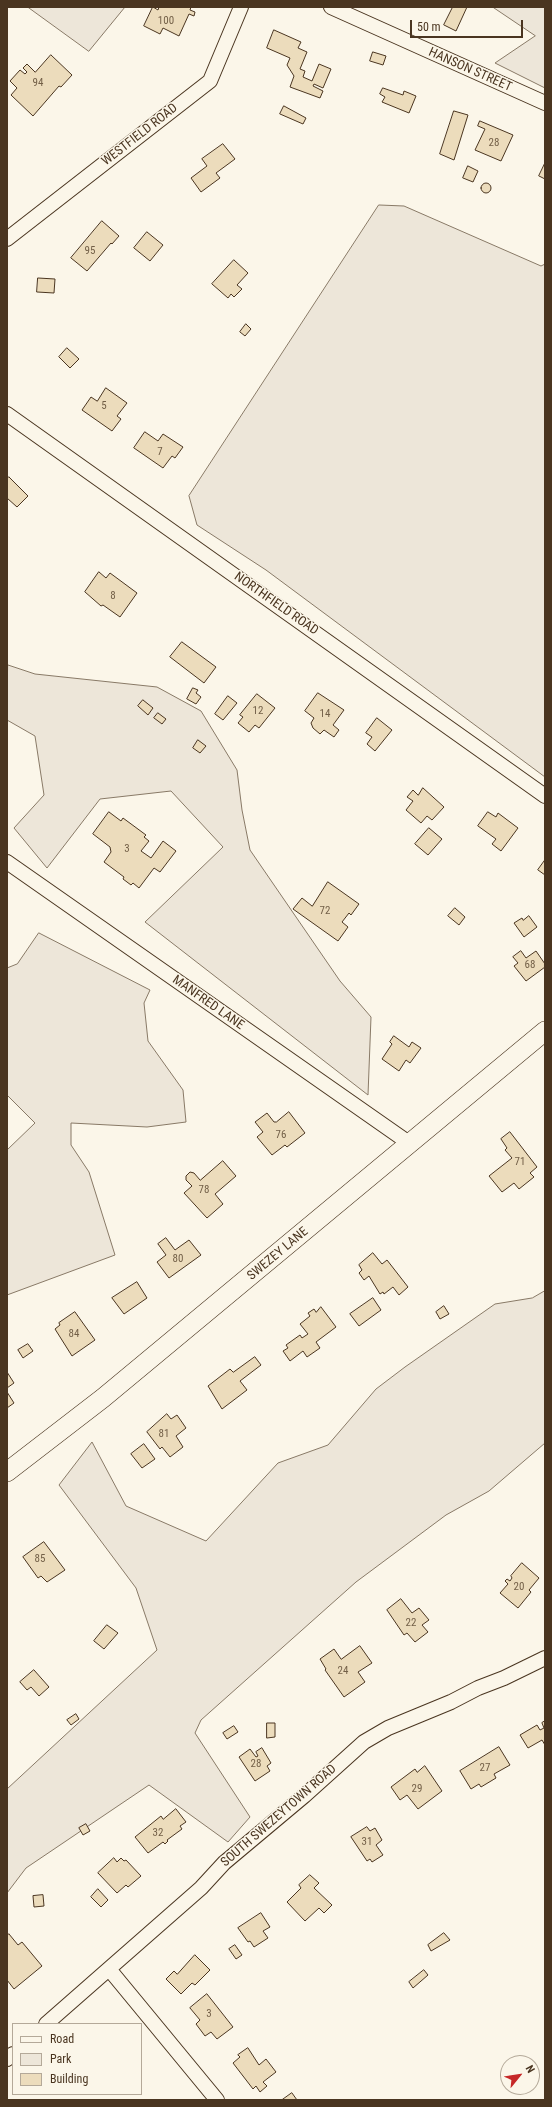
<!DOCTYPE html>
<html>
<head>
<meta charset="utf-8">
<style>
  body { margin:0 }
  #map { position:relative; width:552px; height:2107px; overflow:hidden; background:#fbf6e9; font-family:"Roboto Condensed",sans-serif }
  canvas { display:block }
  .frame { position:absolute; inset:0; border:8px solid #4a3520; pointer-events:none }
  .legend { position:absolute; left:12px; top:2023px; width:130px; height:72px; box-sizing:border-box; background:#fbf6e9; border:1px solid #b4a999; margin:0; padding:5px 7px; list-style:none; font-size:12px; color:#4a3520 }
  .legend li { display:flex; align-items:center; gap:8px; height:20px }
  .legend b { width:20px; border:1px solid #b4a999 }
  .north { position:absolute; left:500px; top:2055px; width:40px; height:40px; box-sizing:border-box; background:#fbf6e9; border:1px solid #b4a999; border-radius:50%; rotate:60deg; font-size:11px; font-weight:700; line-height:16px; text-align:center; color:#4a3520 }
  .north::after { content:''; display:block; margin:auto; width:14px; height:18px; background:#c62828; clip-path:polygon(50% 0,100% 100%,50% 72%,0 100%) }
  .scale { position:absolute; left:410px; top:20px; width:113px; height:18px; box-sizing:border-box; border:2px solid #4a3520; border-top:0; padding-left:5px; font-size:12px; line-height:14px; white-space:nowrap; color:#4a3520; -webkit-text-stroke:3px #fbf6e9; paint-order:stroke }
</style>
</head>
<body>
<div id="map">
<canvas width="552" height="2107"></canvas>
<div class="frame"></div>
<ul class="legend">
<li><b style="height:5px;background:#fbf6e9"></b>Road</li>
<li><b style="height:11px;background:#ede6d9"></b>Park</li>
<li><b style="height:11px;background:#ecdcbc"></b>Building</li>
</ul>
<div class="north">N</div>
<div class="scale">50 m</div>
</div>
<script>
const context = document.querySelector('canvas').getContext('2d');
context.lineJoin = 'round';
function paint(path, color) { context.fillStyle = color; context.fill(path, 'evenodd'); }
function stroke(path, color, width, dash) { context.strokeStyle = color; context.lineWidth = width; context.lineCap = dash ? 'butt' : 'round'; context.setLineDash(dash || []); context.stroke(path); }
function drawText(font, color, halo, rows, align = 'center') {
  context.font = font + ' "Roboto Condensed",sans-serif'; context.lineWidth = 3; context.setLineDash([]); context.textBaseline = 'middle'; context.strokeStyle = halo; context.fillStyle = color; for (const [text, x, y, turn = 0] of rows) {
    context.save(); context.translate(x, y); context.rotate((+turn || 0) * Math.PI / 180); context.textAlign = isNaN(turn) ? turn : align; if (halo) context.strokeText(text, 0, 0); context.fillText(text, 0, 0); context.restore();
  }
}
const green = new Path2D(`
  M28,7h97l-36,44z
  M493,7h52v81l-50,-25 40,-27z
  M379,205l25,1 137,60 4,-2v513l-279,-207 -69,-45 -8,-29z
  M8,665l27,9 122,13 44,24 36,59 5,40 8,40 90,131 31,36 -3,78 -223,-173 78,-75 -52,-56 -71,8 -53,69 -33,-40 30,-33 -9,-59 -28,-16z
  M39,933l111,57 -6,13 4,38 35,49 3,32 -39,5 -76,-4v22l18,27 26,83 -108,40v-145l28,-27 -28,-28v-127l10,-4z
  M545,1291v152l-56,48 -43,24 -90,67 -155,138 -6,13 55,84 -22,25 -79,-57 -123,83 -19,25v-104l150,-139 -21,-62 -77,-103 33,-43 34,64 80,35 72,-78 50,-18 48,-56 29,-22 90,-63 37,-6z`);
const building = new Path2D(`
  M153,7l5,3 1,-3h32l-1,3 5,2 -1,4 -5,-2 -10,22 -16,-8 -3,6 -16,-8z
  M453,7h14l-11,24 -12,-6z
  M274,30l27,12 -3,6 9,4 -7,17 5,2 -2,6 9,4 7,-17 12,5 -8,19 -9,-4 -1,2 10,5 -3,7 -30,-11 4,-11 -7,-11 3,-7 -23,-10z
  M373,52l13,4 -3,9 -13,-4z
  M51,55l21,20 -11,12 -2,-1 -26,30 -22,-21 6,-7 -7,-7 10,-11 5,4 2,-2 -4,-4 4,-4 8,8z
  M383,88l20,7 1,-4 12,5 -7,17 -27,-11 3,-5 -5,-3z
  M284,106l22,12 -3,6 -23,-10z
  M454,111l14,4 -14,45 -14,-6z
  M480,121l33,14 -12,26 -26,-11 10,-21 -7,-3z
  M223,144l12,15 -19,14 4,5 -19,14 -10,-14 16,-12 -5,-7z
  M545,163v16l-6,-3z
  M468,166l10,5 -5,11 -10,-4z
  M481 188a5 5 0 1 1 10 0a5 5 0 1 1-10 0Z
  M102,221l17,15 -7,8 -1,-1 -24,28 -16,-13z
  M147,232l16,13 -13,16 -16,-13z
  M234,260l14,13 -11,12 5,4 -8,8 -3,-3 -3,4 -16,-14z
  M38,278l17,1 -1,14 -17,-1z
  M246,324l5,5 -6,7 -5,-4z
  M67,348l12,11 -9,9 -11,-11z
  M106,388l21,15 -10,13 4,3 -9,12 -30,-21 9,-13 6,4z
  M145,432l13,9 5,-7 20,13 -8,11 -3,-2 -9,12 -29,-20z
  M9,477l19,19 -11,11 -10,-9v-19z
  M99,572l7,6 4,-5 27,20 -17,24 -17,-12 -2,1 -16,-14z
  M182,642l34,25 -12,16 -34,-26z
  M193,688l5,2 -2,3 5,4 -5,7 -9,-5z
  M318,693l26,17 -11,15 6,5 -5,7 -10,-7 -4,4 -7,-6 -2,-5 3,-5 -9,-7z
  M257,694l18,14 -16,20 -4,-3 -6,7 -11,-9 5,-6 -3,-2z
  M228,696l9,7 -14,17 -8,-6z
  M143,700l10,8 -5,7 -10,-9z
  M158,713l8,6 -4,5 -8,-6z
  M377,718l15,12 -17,21 -8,-7 5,-7 -6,-4z
  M198,740l8,6 -6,7 -7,-5z
  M423,788l21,19 -12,13 -5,-4 -6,7 -15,-13 7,-9 -6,-4 6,-7 5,5z
  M109,812l12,9 2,-3 23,17 -2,2 5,4 -8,10 10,7 12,-17 13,10 -16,21 -6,-4 -15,20 -6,-5 -2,2 -8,-6 1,-2 -20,-15 7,-10 -1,-5 -17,-13z
  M488,812l8,5 2,-4 20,15 -17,23 -9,-7 4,-5 -18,-13z
  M429,828l13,11 -14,16 -13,-11z
  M545,860v15l-7,-5z
  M328,882l31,22 -8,11 -2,-2 -7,9 6,5 -10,14 -45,-32 9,-11 10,8z
  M455,908l10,9 -6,8 -11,-9z
  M529,916l8,11 -13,10 -10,-14 8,-5 1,2z
  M521,951l5,7 10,-7 9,13v3l-19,14 -12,-15 4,-3 -5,-6z
  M394,1036l15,11 3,-5 9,6 -11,15 -4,-3 -7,11 -17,-12 10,-15 -2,-2z
  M289,1112l16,21 -18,14 -2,-2 -13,10 -15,-18 6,-5 -8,-10 12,-9 7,9h2z
  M510,1132l27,35 -7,6 4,4 -15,12 -5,-6 -12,9 -13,-16 23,-18 -7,-8 2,-2 -6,-9z
  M223,1161l13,15 -21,18 8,10 -16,14 -23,-25 8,-7 -6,-6v-4l4,-4 4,1 6,7z
  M166,1238l9,12 14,-10 12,15 -32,23 -12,-16 9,-7 -8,-11z
  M373,1253l9,11 5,-4 21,27 -9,8 -6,-8 -9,7 -1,-2 -3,2 -11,-18 -5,4 -5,-7 3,-3 -3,-5z
  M137,1282l10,16 -23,16 -12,-16z
  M373,1298l8,12 -22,16 -9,-12z
  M444,1306l5,8 -9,5 -4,-7z
  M321,1307l15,20 -20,15 4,6 -13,9 -4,-6 -13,10 -7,-10 5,-3 -2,-3 14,-10 2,3 6,-4 -8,-10 10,-8 -2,-3 6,-4 2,3z
  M75,1312l20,28 -23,16 -17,-27 5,-4 -1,-2z
  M28,1344l5,7 -10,7 -5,-8z
  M255,1357l6,8 -21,16 7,9 -25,19 -14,-23 22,-17 3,3z
  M7,1372l7,11 -7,5z
  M7,1392l7,11 -7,5z
  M167,1414l4,5 6,-4 9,13 -10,8 7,11 -13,10 -8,-10 -2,2 -13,-17z
  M144,1444l11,15 -13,9 -11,-14z
  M44,1542l21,28 -18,12 -6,-6 -3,2 -15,-21z
  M522,1563l17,15 -10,12 2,2 -13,16 -18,-15 8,-9 -3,-3 2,-2 3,2 2,-3 -1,-2z
  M401,1599l11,14 7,-5 10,12 -7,5 6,7 -13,10 -8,-9 -3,2 -17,-25z
  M107,1625l11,8 -14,16 -10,-8z
  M360,1646l12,17 -14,9 7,10 -21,15 -19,-27 1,-1 -6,-10 14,-10 7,10z
  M34,1670l15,17 -10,9 -8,-9 -4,3 -7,-8z
  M76,1714l3,5 -8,6 -4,-5z
  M545,1721v24l-3,-5 -14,8 -8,-13 17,-10 3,5 4,-2 -2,-5z
  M267,1723h8v14l-8,1z
  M234,1726l4,6 -11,7 -4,-6z
  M499,1747l11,18 -16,9 2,4 -15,9 -2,-3 -8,5 -11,-18z
  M262,1748l9,15 -4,3 3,5 -15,10 -16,-24 11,-8 6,8 2,-1 -2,-4z
  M425,1766l17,25 -24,18 -11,-14 -7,5 -9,-13 24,-18 2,3z
  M176,1809l10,13 -6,4 2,3 -15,11 1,1 -3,3 -2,-2 -15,11 -13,-16 26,-21 2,3z
  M86,1824l4,7 -7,4 -4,-7z
  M367,1827l3,4 5,-3 7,12 -6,5 7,10 -11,7 -2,-3 -3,2 -16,-24z
  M114,1858l3,4 4,-4 3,3 2,-1 15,16 -13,11 -2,-2 -9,8 -19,-20z
  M310,1875l9,8 -5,5 18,17 -8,8 -5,-5 -14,13 -18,-19 14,-14 -2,-3z
  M98,1889l10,11 -7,7 -10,-10z
  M43,1895l1,11 -10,1 -1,-11z
  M261,1913l9,14 -7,4 5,7 -14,9 -4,-6 -2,1 -10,-14z
  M444,1933l6,7 -19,11 -3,-6z
  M9,1934l9,11 4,-3 20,24 -28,23 -7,-9v-44z
  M235,1945l7,10 -6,4 -7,-10z
  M195,1955l15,15 -15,15 -3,-2 -11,11 -15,-15 8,-8 3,3z
  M424,1970l4,5 -15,13 -4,-6z
  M207,1994l26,33 -16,12 -6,-7 -6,4 -9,-12 4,-4 -10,-12z
  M248,2048l11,17 7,-6 10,13 -13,10 4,4 -7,6 -4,-6 -3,3 -20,-26 7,-6 -2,-2z
  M292,2093l5,7h-15z`);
const street = new Path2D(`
  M331,7l214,96
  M7,239l203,-158 31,-74
  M7,414l538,382
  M7,862l402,281
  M109,1969l108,131
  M46,2024l155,-136 23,-25 80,-67 60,-54 24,-14 63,-26 27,-14 26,-10 41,-20
  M7,2059l6,-5`);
const secondary = new Path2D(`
  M7,1472l96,-74 442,-367`);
const numberNames = [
  ["100",166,21],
  ["94",38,83],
  ["28",494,143],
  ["95",90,251],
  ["5",104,406],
  ["7",160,452],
  ["8",113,596],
  ["12",258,711],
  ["14",325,714],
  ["3",127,849],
  ["72",325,911],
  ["68",530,965],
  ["76",281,1135],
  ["71",520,1162],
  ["78",204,1190],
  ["80",178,1259],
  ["84",74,1334],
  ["81",164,1434],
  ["85",40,1559],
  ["20",519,1587],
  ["22",411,1623],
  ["24",343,1671],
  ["28",256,1764],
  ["27",485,1768],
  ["29",417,1789],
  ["32",158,1833],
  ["31",367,1842],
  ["3",209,2014]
];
const streetNames = [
  ["HANSON STREET",470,70,24],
  ["WESTFIELD ROAD",140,135,-38],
  ["NORTHFIELD ROAD",276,604,35],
  ["MANFRED LANE",208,1003,35],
  ["SWEZEY LANE",278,1254,-40],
  ["SOUTH SWEZEYTOWN ROAD",279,1816,-41]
];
paint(green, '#ede6d9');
stroke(green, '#887966', 1);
paint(building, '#ecdcbc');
stroke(building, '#4a3520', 1);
stroke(street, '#4a3520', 16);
stroke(secondary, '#4a3520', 20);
stroke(street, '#fbf6e9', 14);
stroke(secondary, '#fbf6e9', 19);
drawText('11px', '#725f47', null, numberNames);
drawText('13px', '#4a3520', '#fbf6e9', streetNames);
</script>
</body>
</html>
